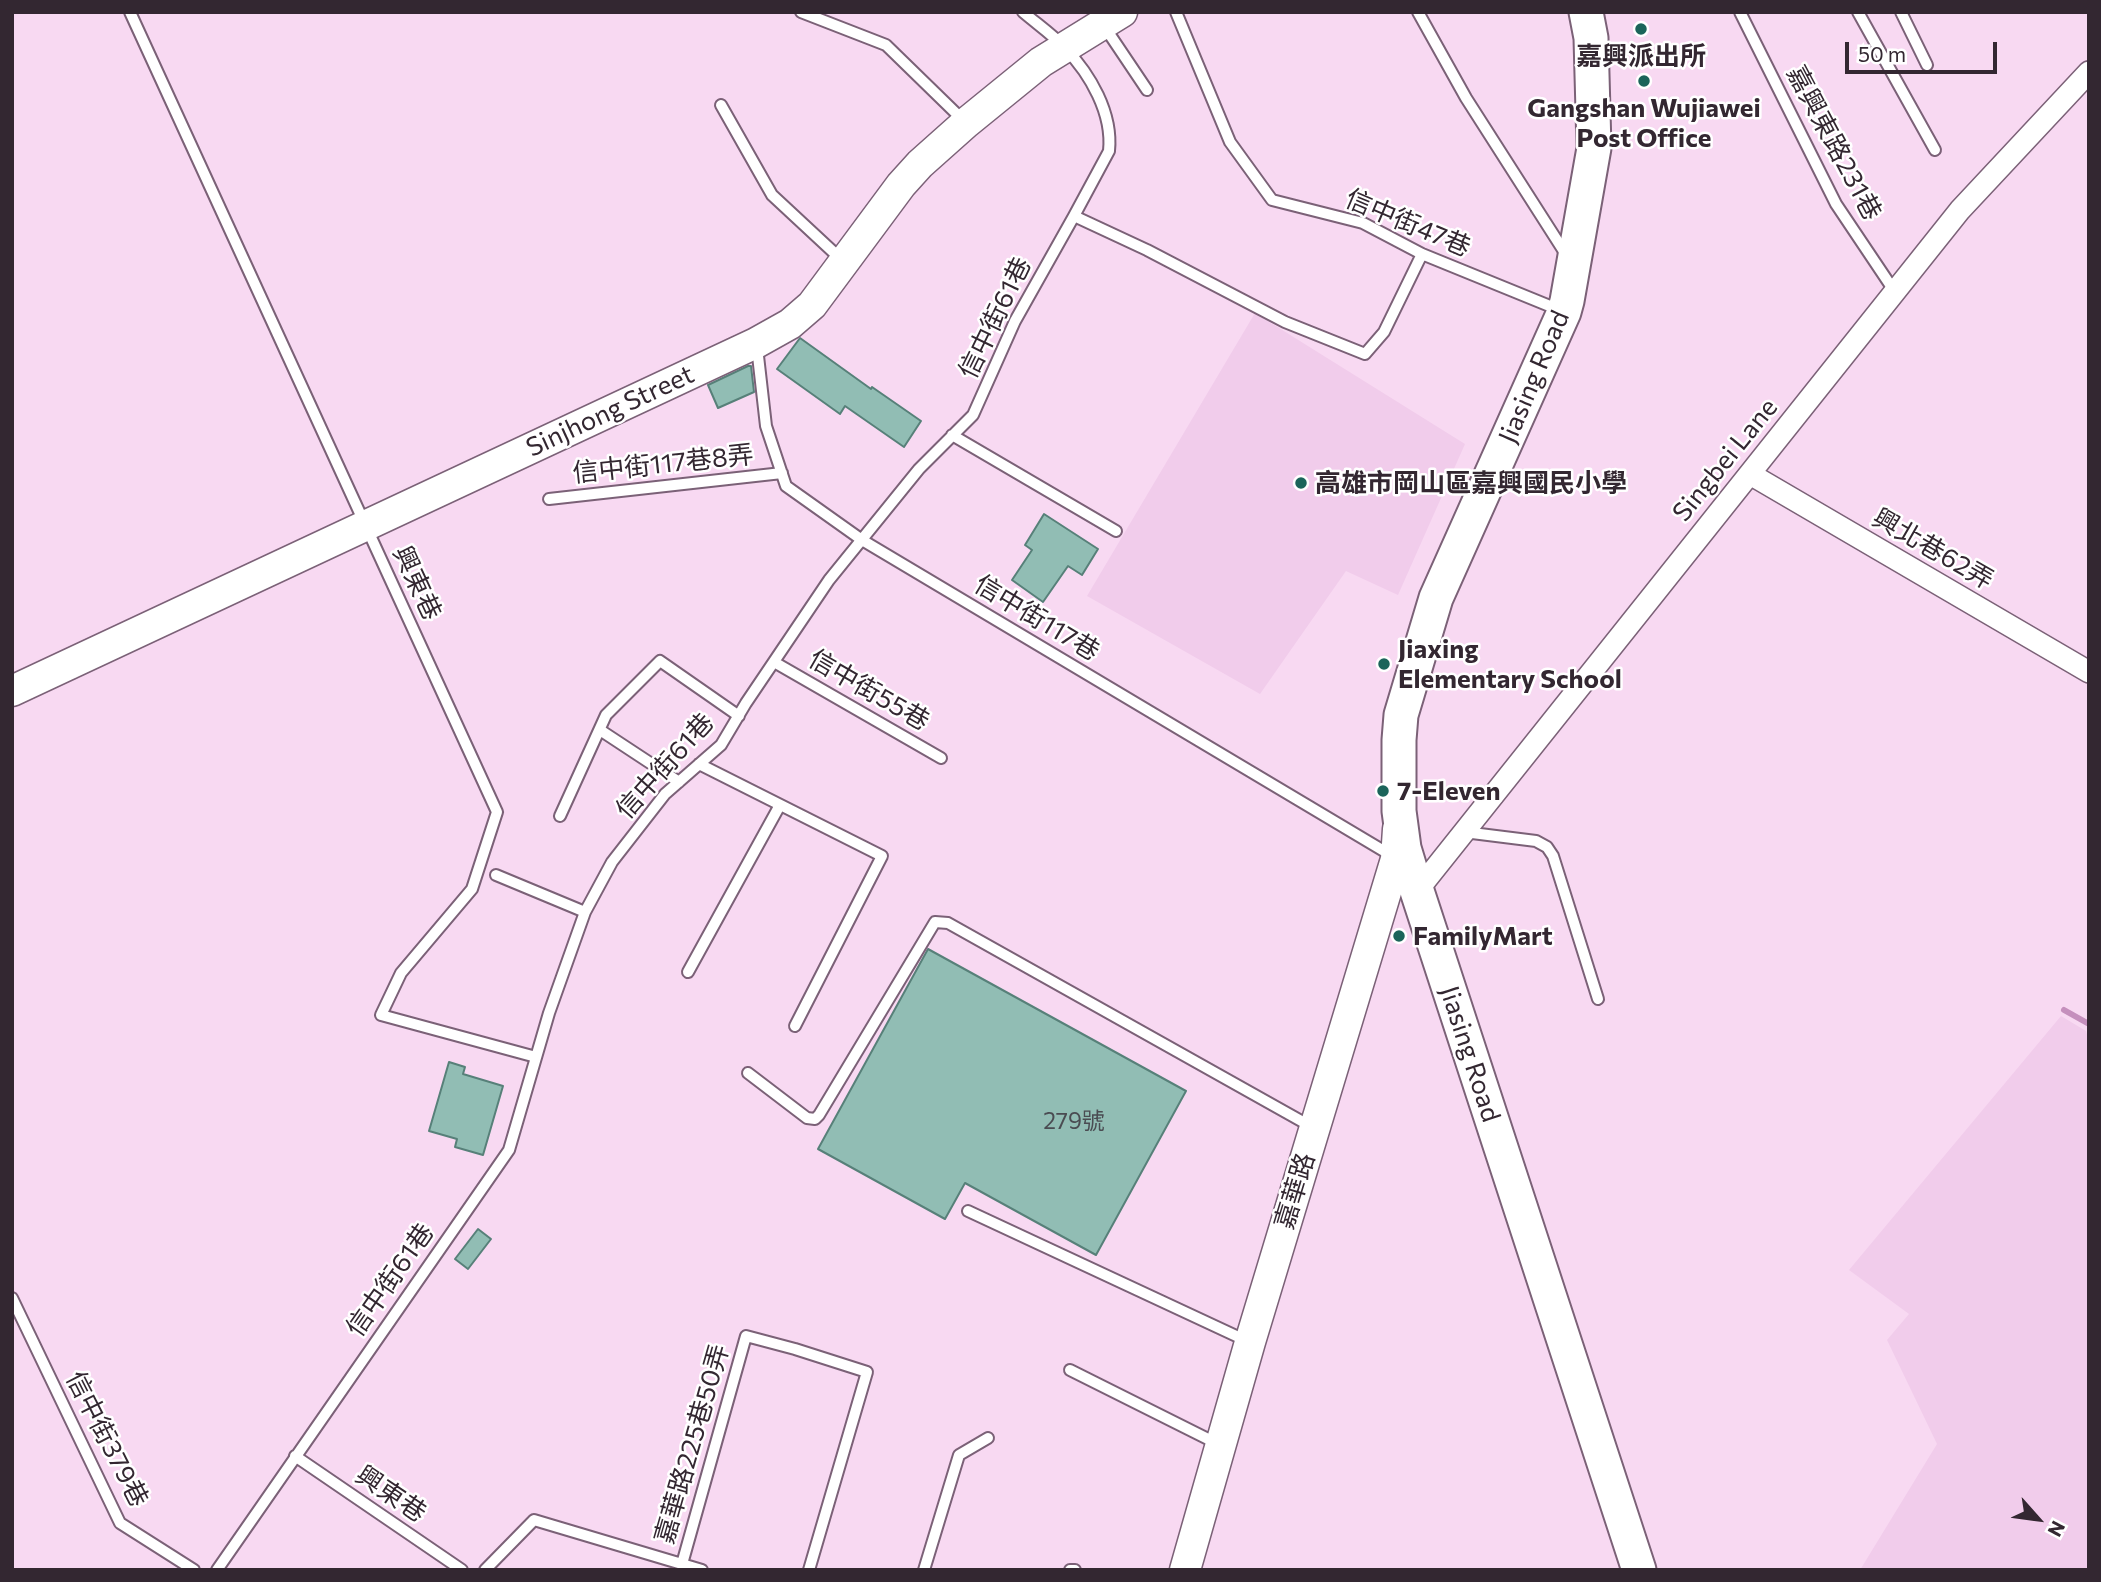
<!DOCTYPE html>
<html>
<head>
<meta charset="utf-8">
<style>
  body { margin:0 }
  #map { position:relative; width:2101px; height:1582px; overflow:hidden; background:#f8d9f2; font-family:Commissioner,sans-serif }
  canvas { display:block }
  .frame { position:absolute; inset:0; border:14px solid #332731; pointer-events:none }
  .north { position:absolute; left:2003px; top:1484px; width:70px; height:70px; -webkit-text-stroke:5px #fff; paint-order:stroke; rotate:118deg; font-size:19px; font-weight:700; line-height:28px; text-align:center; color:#332731 }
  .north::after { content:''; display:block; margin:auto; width:24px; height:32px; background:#332731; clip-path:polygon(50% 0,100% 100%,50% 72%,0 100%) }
  .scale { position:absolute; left:1845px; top:42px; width:152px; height:32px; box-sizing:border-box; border:4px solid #332731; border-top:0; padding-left:9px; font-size:21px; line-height:24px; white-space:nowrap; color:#332731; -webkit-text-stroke:5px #fff; paint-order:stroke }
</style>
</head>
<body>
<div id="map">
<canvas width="2101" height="1582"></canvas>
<div class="frame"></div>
<div class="north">N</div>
<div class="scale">50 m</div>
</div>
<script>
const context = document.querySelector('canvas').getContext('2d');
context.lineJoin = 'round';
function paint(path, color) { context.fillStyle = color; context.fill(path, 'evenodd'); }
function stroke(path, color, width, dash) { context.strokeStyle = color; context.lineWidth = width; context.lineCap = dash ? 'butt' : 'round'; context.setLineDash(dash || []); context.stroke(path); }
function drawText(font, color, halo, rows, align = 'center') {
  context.font = font + ' Commissioner,"Noto Sans TC",sans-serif'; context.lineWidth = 5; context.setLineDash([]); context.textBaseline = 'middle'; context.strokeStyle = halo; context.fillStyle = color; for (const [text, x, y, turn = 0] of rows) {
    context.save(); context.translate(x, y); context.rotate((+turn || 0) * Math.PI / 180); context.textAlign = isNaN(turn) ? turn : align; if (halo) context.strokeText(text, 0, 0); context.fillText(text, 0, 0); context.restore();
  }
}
const built = new Path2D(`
  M1255,313l210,131 -67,151 -52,-24 -86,123 -173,-98z
  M2061,1016l25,15 3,11v528h-229l77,-126 -50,-104 22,-26 -60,-44z`);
const stream = new Path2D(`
  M2064,1010l25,14`);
const building = new Path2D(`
  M800,338l71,51 1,-2 49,34 -17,26 -59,-41 -5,8 -63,-45z
  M748,366h3l3,26 -36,16 -10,-23z
  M1044,514l54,35 -16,26 -14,-9 -25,36 -31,-22 20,-30 -7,-5z
  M928,949l258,142 -90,164 -131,-72 -20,36 -127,-70z
  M449,1062l16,5 -2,7 40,12 -20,69 -28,-8 2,-8 -28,-8z
  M478,1229l13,10 -23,30 -13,-10z`);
const lane = new Path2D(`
  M130,12l367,800 -25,77 -71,84 -20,42 155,42
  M801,12l85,33 78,76
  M1176,12l54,130 42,58 91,23 59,31 140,57
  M1418,12l48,86 101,158
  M1740,12l96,192 59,88
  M1858,12l77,138
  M1901,12l26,53
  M1104,26l43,64
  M721,105l51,90 71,66
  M1074,216l73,34 138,72 80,32 19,-22 38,-78
  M757,347l9,79 20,60 76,54 532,317
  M952,435l164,96
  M549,499l233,-26
  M774,662l167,96
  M600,730l79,52
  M699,764l183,92 -87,170
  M560,816l46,-101 54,-54 79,55
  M1464,832l72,9 11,6 6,9 45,143
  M496,875l89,37
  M688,972l92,-167
  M748,1073l59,45 8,1 4,-4 116,-193 13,1 364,204
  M968,1211l279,130
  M12,1298l108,225 74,47
  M1070,1370l148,74
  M295,1456l167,114
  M682,1564l64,-228 49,13 72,23 -58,198
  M217,1570l292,-420 40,-137 36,-101 27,-50 53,-68 56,-49 25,-42 83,-123 90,-111 54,-54 42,-94 59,-105 35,-65c4,-38 -19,-77 -44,-103 -12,-13 -28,-24 -42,-36
  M485,1570l49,-50 168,50
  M924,1570l35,-115 29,-17
  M1070,1570h5`);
const street = new Path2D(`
  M1750,474l339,198
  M1417,891l543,-681 129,-138`);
const secondary = new Path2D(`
  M12,691l744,-348 34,-19 22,-19 89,-120 19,-21 46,-41 75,-61 81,-50
  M1185,1570l65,-228 146,-483 2,-30`);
const primary = new Path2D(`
  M1586,12l5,26 3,110 -27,153 -3,11 -128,286 -35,117 -2,25v71l5,37 13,43 222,679`);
const markers = [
  [1641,29,7,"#1b645a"],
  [1644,81,7,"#1b645a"],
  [1301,483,7,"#1b645a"],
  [1384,664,7,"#1b645a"],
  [1383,791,7,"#1b645a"],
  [1399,936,7,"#1b645a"]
];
const numberNames = [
  ["279號",1074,1121]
];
const poiNames = [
  ["嘉興派出所",1641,56,"center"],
  ["Gangshan Wujiawei",1644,108,"center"],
  ["Post Office",1644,138,"center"],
  ["高雄市岡山區嘉興國民小學",1315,483],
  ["Jiaxing",1398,649],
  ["Elementary School",1398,679],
  ["7-Eleven",1397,791],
  ["FamilyMart",1413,936]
];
const streetNames = [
  ["嘉興東路231巷",1834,143,62],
  ["信中街47巷",1408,223,23],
  ["信中街61巷",995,318,-64],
  ["Jiasing Road",1534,377,-67],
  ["Sinjhong Street",610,411,-25],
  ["Singbei Lane",1725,460,-51],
  ["信中街117巷8弄",663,464,-6],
  ["興北巷62弄",1933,549,30],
  ["興東巷",417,583,65],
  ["信中街117巷",1037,618,31],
  ["信中街55巷",869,690,30],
  ["信中街61巷",665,766,-48],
  ["Jiasing Road",1470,1054,72],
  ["嘉華路",1295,1191,-73],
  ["信中街61巷",390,1280,-55],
  ["信中街379巷",107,1439,63],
  ["嘉華路225巷50弄",692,1444,-74],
  ["興東巷",391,1494,34]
];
paint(built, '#f1cceb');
stroke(stream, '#c58fbd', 6);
paint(building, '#91bdb4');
stroke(building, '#578079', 2);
stroke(lane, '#7b6177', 14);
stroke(street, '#7b6177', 24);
stroke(secondary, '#7b6177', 33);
stroke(primary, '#7b6177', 37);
stroke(lane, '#fff', 10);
stroke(street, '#fff', 21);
stroke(secondary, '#fff', 30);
stroke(primary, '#fff', 33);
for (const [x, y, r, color] of markers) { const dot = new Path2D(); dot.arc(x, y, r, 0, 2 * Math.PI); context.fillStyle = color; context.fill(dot); stroke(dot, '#fff', 2.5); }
drawText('23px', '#4a4c52', null, numberNames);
drawText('bold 26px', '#332731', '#fff', poiNames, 'left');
drawText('26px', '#332731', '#fff', streetNames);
</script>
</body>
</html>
